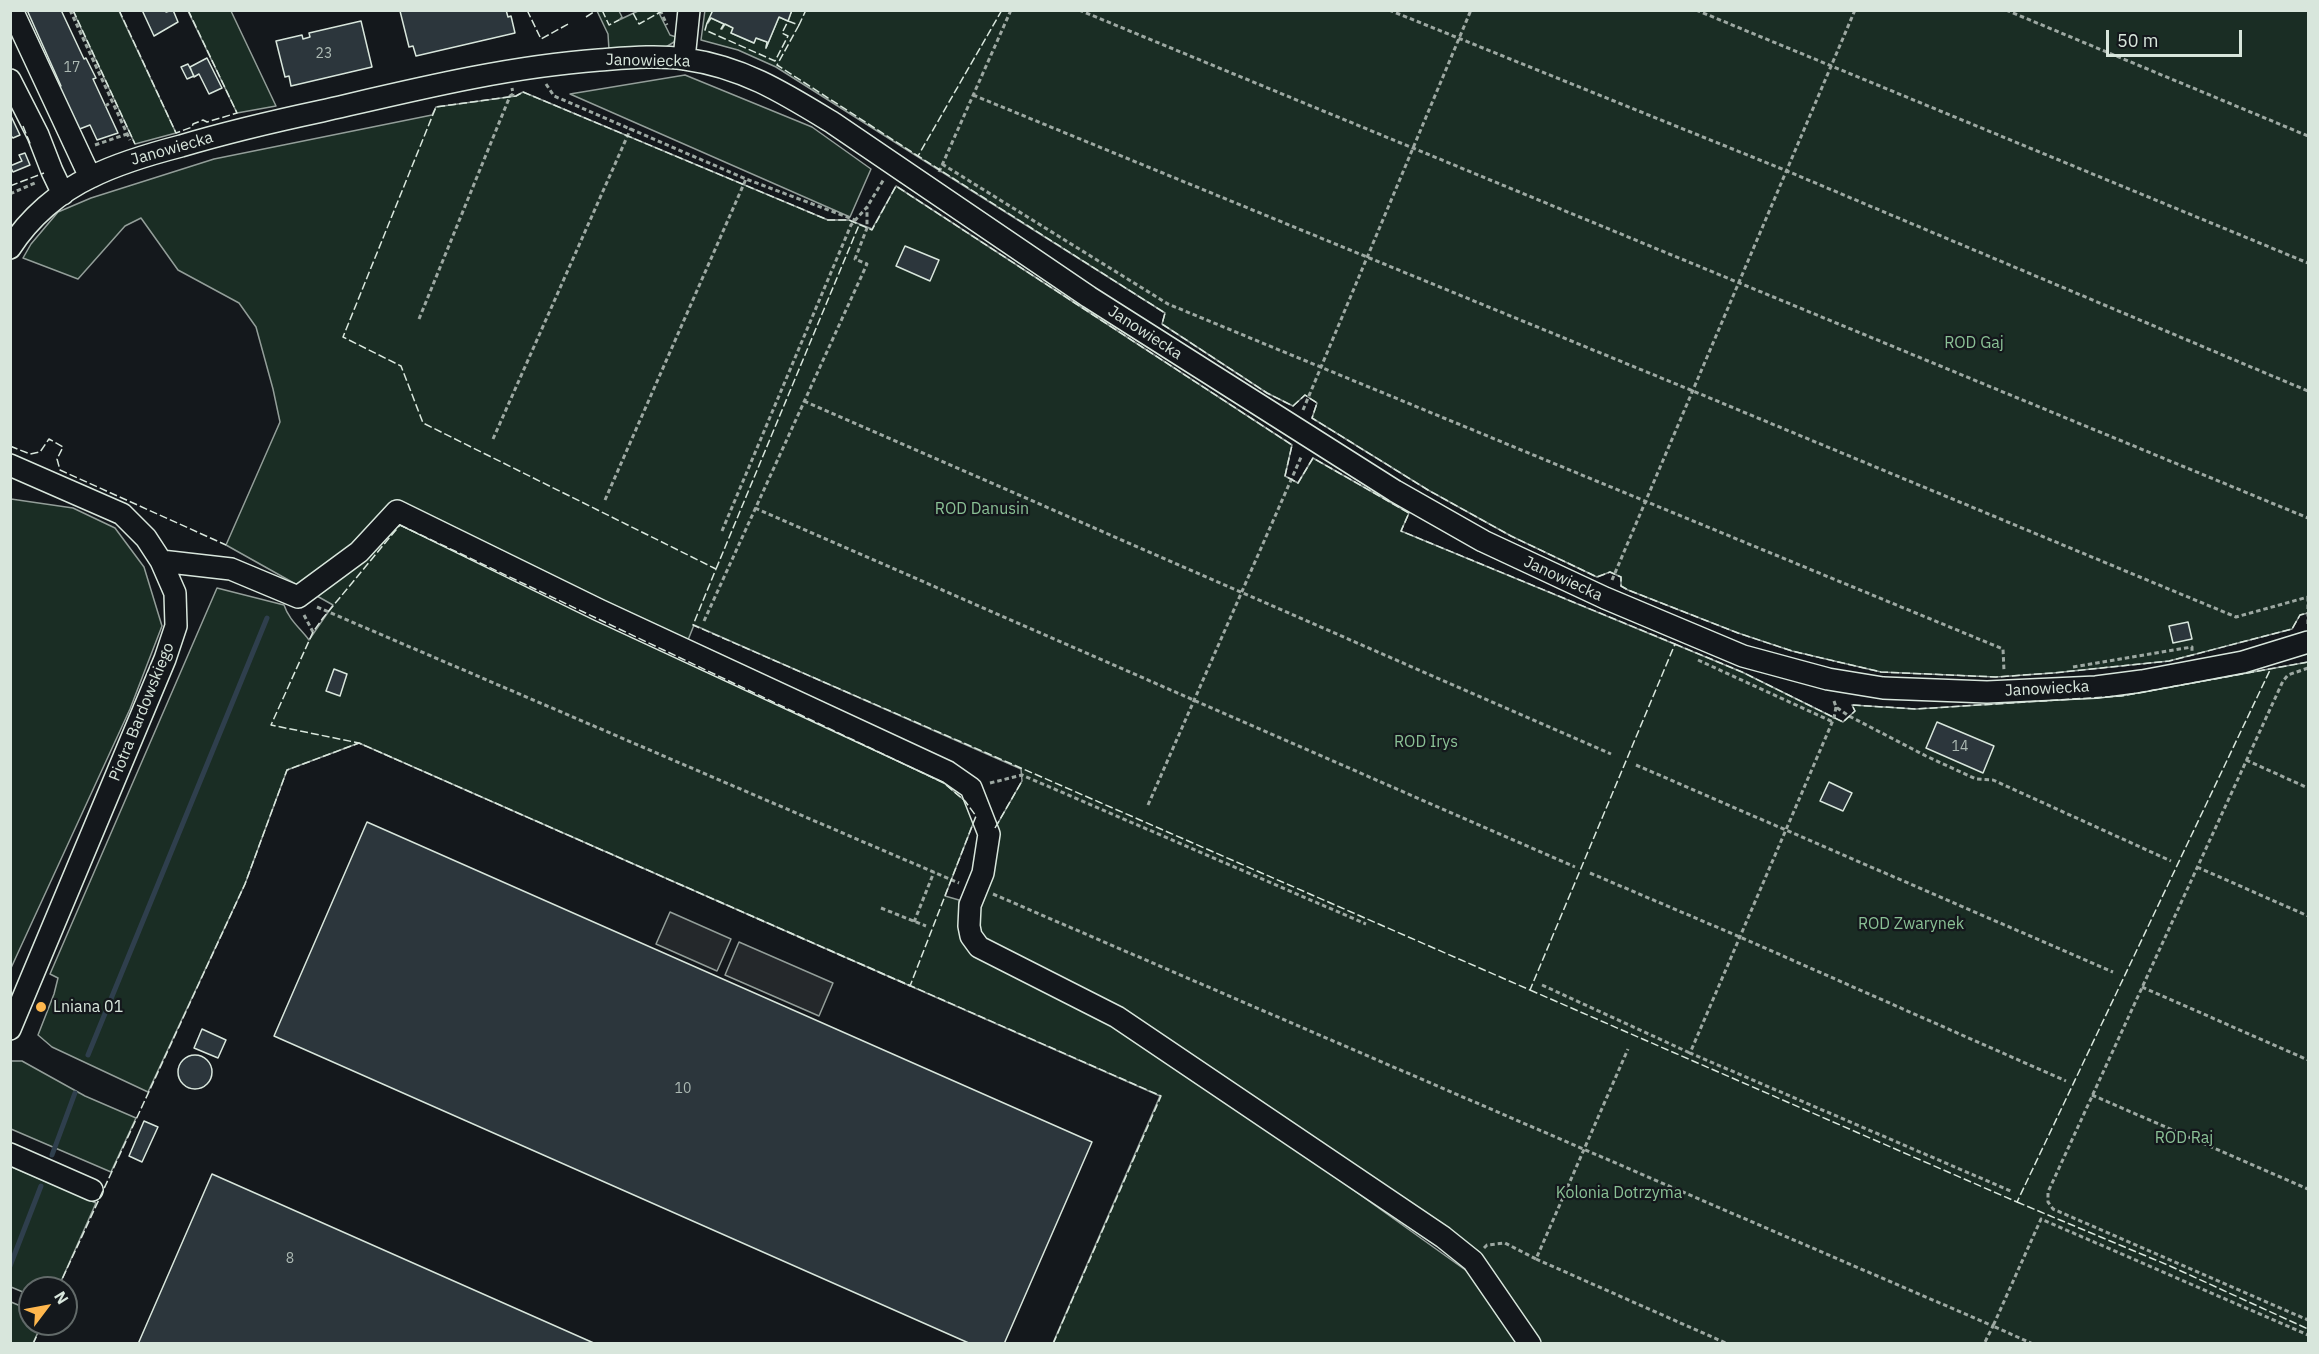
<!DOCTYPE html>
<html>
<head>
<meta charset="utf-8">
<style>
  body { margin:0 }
  #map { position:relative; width:2319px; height:1354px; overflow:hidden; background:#14181c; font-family:"IBM Plex Sans",sans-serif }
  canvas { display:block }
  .frame { position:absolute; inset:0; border:12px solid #d8e6dc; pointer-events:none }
  .north { position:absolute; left:18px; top:1276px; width:60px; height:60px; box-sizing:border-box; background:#14181c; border:2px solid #626a69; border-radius:50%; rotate:58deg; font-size:16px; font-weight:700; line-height:24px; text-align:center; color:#d8e6dc }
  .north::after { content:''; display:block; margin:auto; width:21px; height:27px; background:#ffb74d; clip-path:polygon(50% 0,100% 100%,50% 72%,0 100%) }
  .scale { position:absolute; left:2106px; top:30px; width:136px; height:27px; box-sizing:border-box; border:3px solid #d8e6dc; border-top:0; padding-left:8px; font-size:18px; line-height:21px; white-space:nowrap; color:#d8e6dc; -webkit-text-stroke:4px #14181c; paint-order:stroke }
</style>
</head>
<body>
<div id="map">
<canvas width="2319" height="1354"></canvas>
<div class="frame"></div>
<div class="north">N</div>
<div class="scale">50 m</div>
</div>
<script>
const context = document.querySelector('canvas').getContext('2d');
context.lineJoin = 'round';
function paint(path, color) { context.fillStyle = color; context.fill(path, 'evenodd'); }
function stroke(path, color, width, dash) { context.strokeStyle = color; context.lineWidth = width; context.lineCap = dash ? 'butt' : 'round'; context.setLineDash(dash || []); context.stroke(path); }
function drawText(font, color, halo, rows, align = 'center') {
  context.font = font + ' "IBM Plex Sans",sans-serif'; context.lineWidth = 4.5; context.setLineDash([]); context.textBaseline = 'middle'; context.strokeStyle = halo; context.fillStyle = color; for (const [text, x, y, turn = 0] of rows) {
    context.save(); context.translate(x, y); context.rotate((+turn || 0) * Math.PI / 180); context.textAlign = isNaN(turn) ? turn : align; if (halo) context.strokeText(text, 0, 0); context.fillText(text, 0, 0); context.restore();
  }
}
const green = new Path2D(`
  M705,10l8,1 -5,12 3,-5 13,6 -2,5 3,-5 8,4 -2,5 23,10 2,-5 11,4 -1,6 13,-31 9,4 4,-11 1516,1v602l-8,2 -8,14 -123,32 -116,12 -57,4 -115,-5 -89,-21 -54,-18 -110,-43 -7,-4v-9l-11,-5 -13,5 -86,-41 -83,-46 -116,-72 5,-15 -12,-8 -12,11 -26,-13 -105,-69 3,-11 -389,-246 -38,-17 -37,-10z
  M73,11h46l57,122 -41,11z
  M188,11h43l45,95 -39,7z
  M597,11h22l3,6 -3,3 19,-9h20l12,24 6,2 -2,5 -8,5 -57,3 -1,-16z
  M685,75l127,52 59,42 -21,48 -280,-123z
  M523,92l305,128h21l23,9 24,-43 396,259 -7,31 13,7 15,-25 96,55 -8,18 341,141 101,50 12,-11 -3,-6 64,4 205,-13 187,-34v681h-767l-58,-83 -12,-13 -340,-231 -128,-62 -21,-19 -8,-20 4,-19 5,-6 11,-60 28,-49 -1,-12 -327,-144 -8,20 -276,-136 -10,16 544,258 21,18 11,15 -31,80 14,4c0,22 -4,35 14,52l133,61 365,261 52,69h-470l107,-247 -801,-353 -72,27 -42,114 -97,208 -96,-45 -14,-12 16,-41 4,-16 -8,-4 167,-386 67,17c5,15 16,23 25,35l24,-35 -107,-60 54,-123 -7,-33 -17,-62 -17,-24 -61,-33 -37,-52 -16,8 -47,53 -55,-21 8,-14 27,-32 33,-14 123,-39 218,-44 4,-8 80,-11z
  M11,499l62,9 42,20 29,39 18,59 -32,83 -119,259z
  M11,1061h11l63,35 51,22 -25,54 -100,-43z
  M10,1166l86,37 -38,85h-28v7l-19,-8z
  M11,1302l19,8v14h12l-9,19h-22z`);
const parking = new Path2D(`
  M670,912l61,27 -14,32 -61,-27z
  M739,942l94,41 -14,33 -94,-41z`);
const stream = new Path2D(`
  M88,1055l179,-437
  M52,1155l23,-62
  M10,1266l31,-80`);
const building = new Path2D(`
  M27,10h34l23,49 2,-1 10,20 -3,1 25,54 -21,7 -7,-15 -13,5 -19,-42 3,-2z
  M142,10h23l1,2 7,-2 5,12 -24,14z
  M506,10l2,7 3,-1 4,17 -99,23 -3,-10 -4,1 -9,-36z
  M713,10h79l-4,11 -9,-4 -13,31 1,-6 -11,-4 -2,5 -23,-10 2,-5 -8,-4 -4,5 3,-5 -13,-6 -4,5z
  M361,21l11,46 -81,19 -2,-10 -4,1 -9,-36 26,-6 1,4 7,-2 -1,-4z
  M207,58l15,30 -13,6 -10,-20 -5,3 -4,-10z
  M188,64l6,12 -7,3 -6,-12z
  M10,114l10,21 -7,3 -3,-3z
  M25,153l5,12 -17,7 -3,-6 12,-5 -3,-6z
  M905,246l34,14 -9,21 -34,-15z
  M2188,622l4,17 -19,4 -4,-17z
  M334,669l13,5 -7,22 -14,-5z
  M1937,722l57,24 -11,27 -57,-25z
  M1829,782l23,11 -9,18 -23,-10z
  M367,822l725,320 -88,202h-33l-697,-308z
  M202,1029l24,11 -8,18 -24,-10z
  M178 1072a17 17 0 1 1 34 0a17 17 0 1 1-34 0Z
  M144,1121l14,6 -16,35 -13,-6z
  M212,1174l384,170h-458z`);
const path = new Path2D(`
  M70,10l60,130
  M660,10l7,15
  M1079,10l1229,508
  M1389,10l398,161 521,220
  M1696,10l612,253
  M2006,10l302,126
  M546,84l8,12 192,83 109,41
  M973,95l720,296 543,226 72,-20
  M105,106l7,-4
  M95,145l32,-11
  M942,164l226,140 835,345 1,22
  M939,172l72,-162
  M10,194l27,-12
  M419,319l91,-223 3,-2 -1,-6
  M804,401l807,353
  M1303,410l168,-400
  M493,439l138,-311
  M605,500l141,-321
  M755,508l820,359
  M722,531l129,-306 16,-18 17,-28
  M1612,580l243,-570
  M317,607l642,276
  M304,615l9,17
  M704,621l163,-357 -12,-5 12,-31v-21
  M2308,624v-27
  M1698,660l135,62
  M2073,667l119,-20v5
  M2308,668l-20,7 -5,6 -235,511v10l5,7 255,111
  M1834,701l2,6 13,9 77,40 50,23 17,1 178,81
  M1836,707l-2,11 -144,335 323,139
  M2246,760l62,28
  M1636,765l477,207
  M990,783l32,-8 344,149
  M1148,805l154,-350
  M2197,867l111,49
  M1590,873l150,64 326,144
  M993,894l1000,432 -9,18
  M881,908l45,18
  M914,922l20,-50
  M1542,985l148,68
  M2142,987l166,73
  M2092,1095l216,94
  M1484,1248l3,-3 18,-2 31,16 92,-210
  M1536,1259l192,85
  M2033,1344l-40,-18 48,-107 267,116`);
const minor = new Path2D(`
  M12,10l78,167
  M684,59l5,-49
  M10,80l28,55 14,36 11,23
  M10,248c19,-30 49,-56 81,-71 28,-14 59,-23 90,-31 47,-14 94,-25 141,-35 91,-21 183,-44 277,-51 28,-2 57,-5 86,-1 58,8 99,34 148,64l256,174 306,194 88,50 122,57 138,58 85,23 55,9 104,4 109,-5 46,-6 101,-19 65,-20
  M10,465l112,49 24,24 15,23 14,32 1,33 -11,33 -155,370
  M161,561l70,8 67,28 61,-45 38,-41 202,99 349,162 23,16 18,46 -6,39 -13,32 -1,21 2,10 8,11 138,70 326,220 30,24 57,83
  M10,1154l82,36`);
const fence = new Path2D(`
  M73,10l62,134
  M119,10l57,123 16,-6 1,-3 10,-4 4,2 30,-9 -49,-103
  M527,10l14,29 29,-16
  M602,10l7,15 10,-5
  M1002,10l-84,146 247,157 -3,11 105,69 26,13 12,-11 12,8 -5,15 116,72 83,46 86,41 13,-5 11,5v9l7,4 110,43 54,18 89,21 115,5 57,-4 116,-12 123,-32 8,-14 8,-2
  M633,13l6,11 25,-14
  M586,17l11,-7
  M707,23l-2,7 70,31 13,-25 -6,-3 6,-12 11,4 7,-15
  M799,25l-22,40 141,91
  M523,92l305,128h21l23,10 24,-44 396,259 -7,31 13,7 15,-25 96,55 -8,18 274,113 -145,346 -837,-365 23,-56 -293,-146 -22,-57 -58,-29 93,-230 80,-11z
  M23,126l8,20
  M10,186l34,-13
  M10,446l20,8 10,-2 9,-13 14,8 -6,12 3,11 166,75
  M400,525l544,258 21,18 11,15 -66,170 -551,-243 -88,-18 42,-93 10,-14z
  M716,569l143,-344
  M1675,644l67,28 101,50 12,-11 -3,-6 64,4 205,-13 187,-34
  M995,828l27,-47
  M1530,990l487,212 254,-534
  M2017,1202l153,64 138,63
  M58,1288l187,-404 42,-114 72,-27 802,353 -108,248
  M33,1344l9,-20`);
const markers = [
  [41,1007,6,"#ffb74d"]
];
const numberNames = [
  ["23",324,54],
  ["17",72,68],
  ["14",1960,747],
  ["10",683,1089],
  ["8",290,1259]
];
const streetNames = [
  ["Janowiecka",648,61,1],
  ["Janowiecka",172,149,-16],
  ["Janowiecka",1145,333,33],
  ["Janowiecka",1563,579,25],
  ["Janowiecka",2047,689,-3],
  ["Piotra Bardowskiego",142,712,-68]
];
const parkNames = [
  ["ROD Gaj",1974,343],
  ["ROD Danusin",982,509],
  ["ROD Irys",1426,742],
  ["ROD Zwarynek",1911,924],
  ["ROD Raj",2184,1138],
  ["Kolonia Dotrzyma",1619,1193]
];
const poiNames = [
  ["Lniana 01",53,1007]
];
paint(green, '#1a2d24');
stroke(green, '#939e99', 1.5);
paint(parking, '#24282b');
stroke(parking, '#939e99', 1.5);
stroke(stream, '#2f3f4d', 5);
paint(building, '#2c363c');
stroke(building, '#d8e6dc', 1.5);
stroke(minor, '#d8e6dc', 24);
stroke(path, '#9da8a2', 3, [4.5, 3]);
stroke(minor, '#14181c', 21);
stroke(fence, '#d8e6dc', 1.5, [8, 3]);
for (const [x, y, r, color] of markers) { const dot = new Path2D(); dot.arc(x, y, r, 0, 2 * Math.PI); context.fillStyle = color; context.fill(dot); stroke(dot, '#14181c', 2); }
drawText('14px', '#adbab4', null, numberNames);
drawText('16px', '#d8e6dc', '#14181c', streetNames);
drawText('16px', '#8ac095', '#14181c', parkNames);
drawText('16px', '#d8e6dc', '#14181c', poiNames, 'left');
</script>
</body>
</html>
